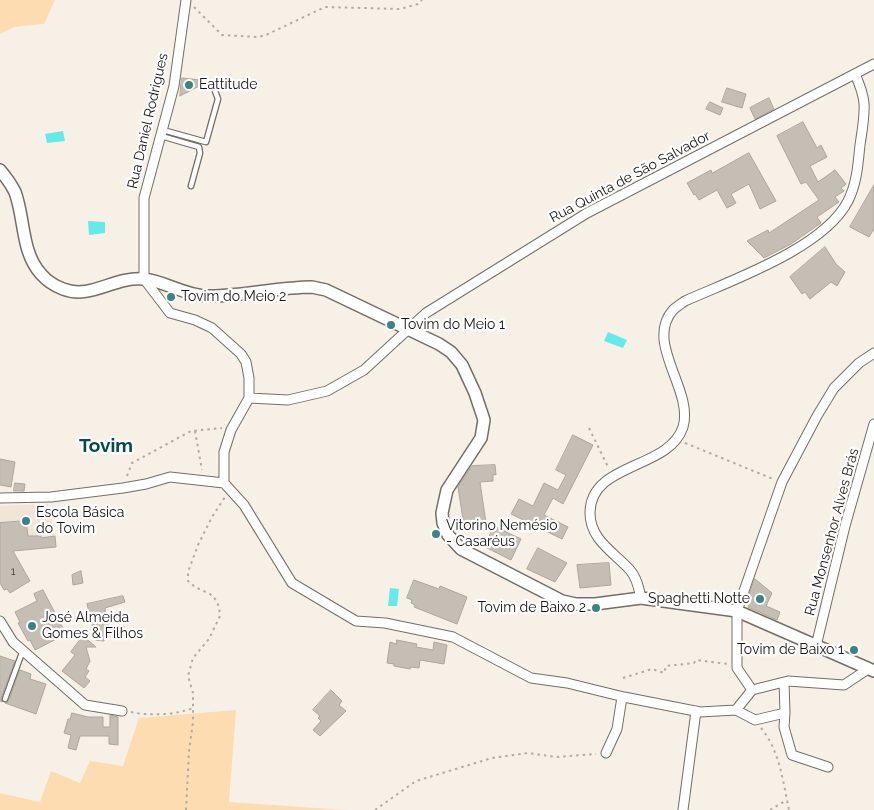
<!DOCTYPE html>
<html>
<head>
<meta charset="utf-8">
<style>
  body { margin:0 }
  canvas { display:block; background:#f7f0e7 }
</style>
</head>
<body>
<canvas width="874" height="810"></canvas>
<script>
const context = document.querySelector('canvas').getContext('2d');
context.lineJoin = 'round';
function paint(path, color) { context.fillStyle = color; context.fill(path, 'evenodd'); }
function stroke(path, color, width, dash) { context.strokeStyle = color; context.lineWidth = width; context.lineCap = dash ? 'butt' : 'round'; context.setLineDash(dash || []); context.stroke(path); }
function drawText(font, color, halo, rows, align = 'center') {
  context.font = font + ' Raleway,sans-serif'; context.lineWidth = 4.5; context.setLineDash([]); context.textBaseline = 'middle'; context.strokeStyle = halo; context.fillStyle = color; for (const [text, x, y, turn = 0] of rows) {
    context.save(); context.translate(x, y); context.rotate((+turn || 0) * Math.PI / 180); context.textAlign = isNaN(turn) ? turn : align; if (halo) context.strokeText(text, 0, 0); context.fillText(text, 0, 0); context.restore();
  }
}
const built = new Path2D(`
  M48,504l9,43 -57,5v-46z`);
const green = new Path2D(`
  M0,0h55l-11,24 -30,3 -14,7z
  M236,710l-7,92 117,8h-346v-17l40,9 11,-31 29,12 10,-22 33,5 16,-48z`);
const water = new Path2D(`
  M63,131l2,10 -18,2 -2,-9z
  M88,221l17,1v11l-16,2z
  M608,332l19,8 -4,8 -19,-7z
  M390,588l9,1 -2,17h-9z`);
const building = new Path2D(`
  M182,78l27,3 -29,15z
  M727,88l19,6 -4,14 -20,-6z
  M769,98l5,11 -19,10 -5,-11z
  M710,102l13,6 -3,7 -14,-6z
  M803,122l14,26 4,-3 6,12 -17,9 8,16 17,-12 11,14 -5,4 3,3 -9,6 4,5 -22,15 4,6 -30,21 -27,14 -17,-17 21,-11 1,3 50,-33 -13,-18 -5,2 -24,-48z
  M749,153l27,48 -16,8 -11,-25 -18,10 5,9 -9,5 -10,-18 -18,10 -4,-6 -1,1 -7,-12 24,-13 1,3z
  M874,185v44l-5,8 -19,-10z
  M825,247l11,17 9,8 -8,14 -6,-4 -21,17 -5,-7 -3,2 -12,-17z
  M573,435l20,10 -30,59 -10,-6 -9,17 24,12 -6,12 -51,-25 8,-15 14,7 11,-23 14,7 8,-15 -10,-5z
  M0,459l15,3 -4,25 -11,-2z
  M495,465l1,10 -3,-1v7l-13,1 6,41 -22,3 -6,-39 14,-21z
  M15,483l10,1 -1,7h-10z
  M26,521l2,15h13v2l14,-2 1,11 -43,4 17,30 -20,12 -3,-4 -3,1 -4,-7v-60z
  M494,526l27,13 -10,21 -26,-13z
  M538,548l29,15 -12,19 -28,-13z
  M609,563l2,22 -31,3 -3,-23z
  M81,571l2,12 -10,2 -1,-10z
  M755,579l17,14 -6,13 14,6 -3,8 -29,-13 3,-7 -3,-2z
  M414,580l25,9 1,-3 27,11 -10,27 -43,-17 1,-2 -4,-2 1,-3 -5,-2z
  M43,590l23,44 -31,16 -5,-10 -2,1 -10,-18 2,-1 -5,-10 22,-11 -3,-7z
  M123,596l2,6 -20,6 3,18h16v8l-20,1v6l-9,-1 -3,-16 4,-6 -5,3 -4,-17z
  M83,636l13,11h-10l4,14 -4,8 3,2 -4,6 5,4 -6,7 -22,-17 13,-16 -4,-3z
  M397,640l20,4 -1,3 17,3 1,-8 13,3 -3,19 -24,-4 -1,8 -8,-1 -1,2 -16,-3v-2l-7,-1 3,-21 6,2z
  M0,656l15,5 -14,37 1,4 -2,-1z
  M20,670l11,4 -1,5 16,5 -10,30 -31,-11 4,-3z
  M331,690l11,11 -3,4 7,6 -26,25 -7,-6 8,-9 -3,-3 2,-2 -7,-6z
  M72,713l16,4h15v10h7v-12l8,2v28l-9,-1v-8h-29l-4,14 -8,-2 3,-13 -7,-2 4,-14h2z`);
const path = new Path2D(`
  M194,7l28,28 36,2 8,-2 59,-28 75,2 18,-5 4,-4
  M589,428l20,41
  M195,431l7,39
  M685,443l88,36
  M127,476l5,-13 59,-32 31,-3
  M623,678l29,-9 12,4 2,-7 28,-3 2,-3 32,4
  M131,712c18,4 45,3 62,-4
  M761,728c19,23 22,54 28,82
  M186,810l3,-59 4,-29v-29l-5,-17 5,-18 16,-19 11,-23 -1,-9 -3,-7 -6,-6 -15,-7 -7,-6v-9l10,-27 14,-28 13,-20
  M375,810l41,-29 76,-23 36,-5 28,4 40,-3
  M770,810l17,-10`);
const service = new Path2D(`
  M163,130l43,12 12,-43 -3,-8
  M161,136l38,11 1,6 -9,33
  M5,699l18,-49`);
const minor = new Path2D(`
  M186,0l-12,86 -30,112v81l26,34 25,7 17,8 29,26 5,8 3,16v20l-18,32 -7,22v31
  M249,398l39,2 39,-9 37,-21 62,-57 161,-100 287,-149
  M0,498l51,-1 72,-9 23,-4 24,-7 54,6 20,22 48,78 64,38 29,2 68,14 78,41 36,5 57,14 76,15 36,-2 16,-20 36,-9 56,4 24,-16
  M641,598c-2,-9 -4,-20 -11,-28 -16,-18 -40,-30 -40,-57 0,-51 79,-43 93,-86 11,-37 -39,-84 -10,-117 3,-3 8,-6 12,-9 47,-21 139,-53 163,-100 9,-18 10,-37 12,-56 2,-14 5,-29 4,-42 -1,-10 -5,-20 -9,-29
  M0,621l13,21 72,63 37,6
  M816,646l29,-120 29,-102
  M784,682l1,31 -1,14 8,28 36,12
  M752,690l-15,-22v-57l45,-129 35,-66 17,-28 25,-25 15,-10
  M736,710l19,10 30,-7
  M606,753l11,-24 5,-32
  M683,810l13,-99`);
const tertiary = new Path2D(`
  M0,170c6,7 11,14 15,22 10,27 6,60 26,82 6,7 14,12 22,15 28,11 51,-13 81,-10 20,2 40,16 62,17 35,1 71,-9 106,-9l14,3 113,54 12,8 11,13 13,28 9,27 -3,18 -34,52 -5,23 1,10 5,12 13,14 101,52 14,3h19l46,-6 96,13 137,60`);
const markers = [
  [189,85,5,"#3c8484"],
  [171,297,5,"#3c8484"],
  [391,325,5,"#3c8484"],
  [26,521,5,"#3c8484"],
  [436,534,5,"#3c8484"],
  [760,599,5,"#3c8484"],
  [596,608,5,"#3c8484"],
  [32,626,5,"#3c8484"],
  [854,650,5,"#3c8484"]
];
const numberNames = [
  ["1",13,572]
];
const poiNames = [
  ["Eattitude",199,85],
  ["Tovim do Meio 2",181,297],
  ["Tovim do Meio 1",401,325],
  ["Escola Básica",36,513],
  ["do Tovim",36,529],
  ["Vitorino Nemésio",446,526],
  ["- Casaréus",446,542],
  ["Spaghetti Notte",750,599,"right"],
  ["Tovim de Baixo 2",586,608,"right"],
  ["José Almeida",42,618],
  ["Gomes & Filhos",42,634],
  ["Tovim de Baixo 1",844,650,"right"]
];
const streetNames = [
  ["Rua Daniel Rodrigues",148,121,-77],
  ["Rua Quinta de São Salvador",630,177,-28],
  ["Rua Monsenhor Alves Brás",832,532,-75]
];
const districtNames = [
  ["Tovim",106,446]
];
paint(built, '#f1e5d6');
paint(green, '#fedcb1');
paint(water, '#66e9e9');
paint(building, '#c5beb5');
stroke(building, '#ada69e', 1);
stroke(service, '#746e66', 7);
stroke(minor, '#746e66', 11);
stroke(tertiary, '#746e66', 14);
stroke(path, '#b1aba4', 2, [2.5, 4]);
stroke(service, '#fff', 4.5);
stroke(minor, '#fff', 9);
stroke(tertiary, '#fff', 11);
for (const [x, y, r, color] of markers) { const dot = new Path2D(); dot.arc(x, y, r, 0, 2 * Math.PI); context.fillStyle = color; context.fill(dot); stroke(dot, '#fff', 2); }
drawText('11px', '#423e3a', null, numberNames);
drawText('14px', '#171411', '#fff', poiNames, 'left');
drawText('14px', '#171411', '#fff', streetNames);
drawText('bold 19px', '#074949', '#fff', districtNames);
</script>
</body>
</html>
